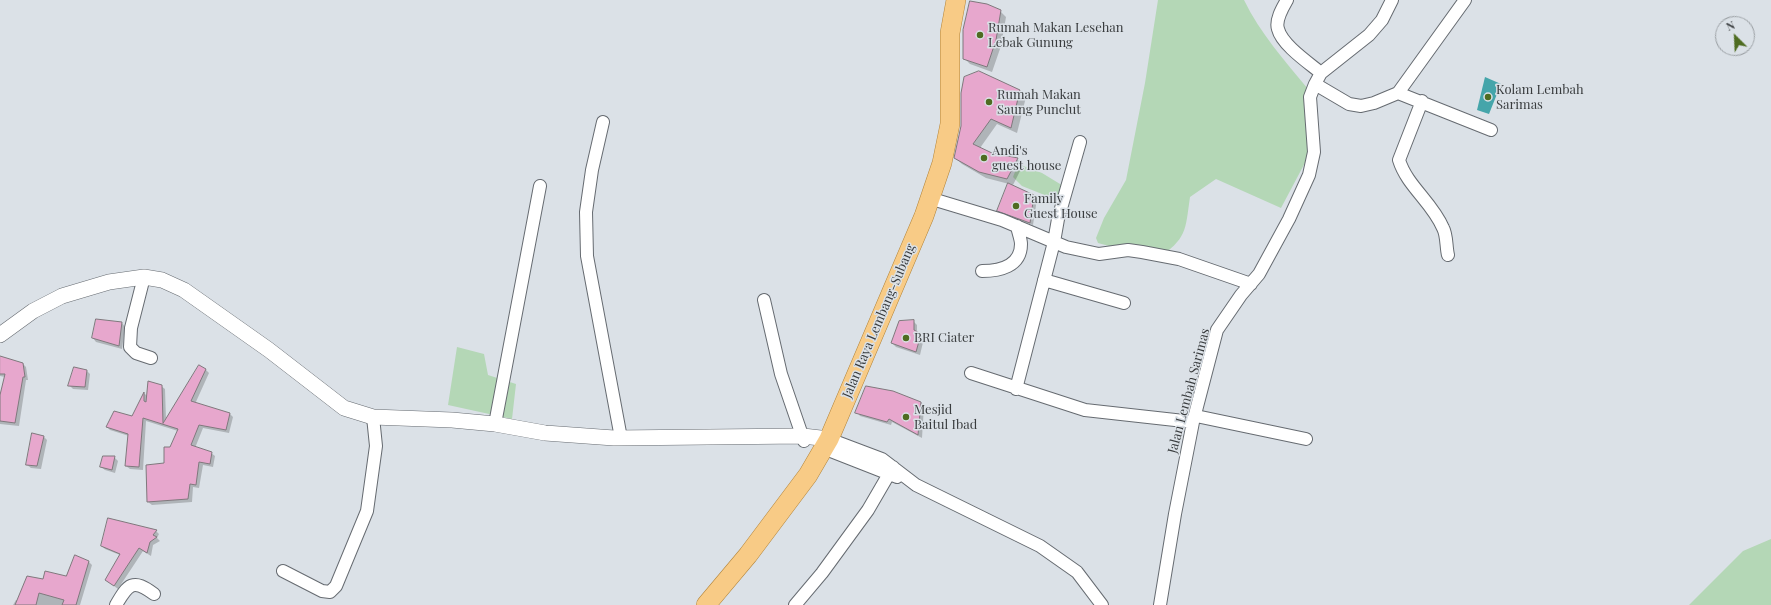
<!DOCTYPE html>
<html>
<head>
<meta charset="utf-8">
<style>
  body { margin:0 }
  #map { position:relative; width:1771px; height:605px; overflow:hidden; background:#dbe1e7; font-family:"Playfair Display",serif }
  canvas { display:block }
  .north { position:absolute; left:1715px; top:16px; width:40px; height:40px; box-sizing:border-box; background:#dbe1e7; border:1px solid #9a9fa3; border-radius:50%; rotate:336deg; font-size:11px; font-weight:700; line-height:16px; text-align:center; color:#393c3e }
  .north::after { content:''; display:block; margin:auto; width:14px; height:18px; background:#4e6c21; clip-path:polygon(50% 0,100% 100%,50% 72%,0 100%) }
</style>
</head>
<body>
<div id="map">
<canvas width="1771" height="605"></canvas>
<div class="north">N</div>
</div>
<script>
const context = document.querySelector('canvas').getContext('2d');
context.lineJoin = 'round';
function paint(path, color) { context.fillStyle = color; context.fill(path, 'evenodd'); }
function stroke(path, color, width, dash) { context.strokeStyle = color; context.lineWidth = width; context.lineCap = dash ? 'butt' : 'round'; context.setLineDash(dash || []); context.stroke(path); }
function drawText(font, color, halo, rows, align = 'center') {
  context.font = font + ' "Playfair Display",serif'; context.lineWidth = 3; context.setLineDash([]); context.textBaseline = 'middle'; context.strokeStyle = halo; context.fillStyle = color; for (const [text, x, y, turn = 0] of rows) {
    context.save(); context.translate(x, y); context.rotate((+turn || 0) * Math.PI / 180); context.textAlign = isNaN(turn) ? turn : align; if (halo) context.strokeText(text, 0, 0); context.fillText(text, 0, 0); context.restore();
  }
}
const green = new Path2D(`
  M1158,0h86c16,33 41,61 64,89l-1,70 -26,49 -65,-29 -26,18c-5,35 -3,41 -33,62l-59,-16 -2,-5 8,-20 22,-38 19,-97z
  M1018,164l24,9 23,14 -8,13 -35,-14 -9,-9z
  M457,347l27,7 4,21 28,9 -4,35 -64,-14z
  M1771,539v66h-82l54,-54z`);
const water = new Path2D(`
  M1485,77l16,7 -12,30 -12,-4z`);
const shadow = new Path2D(`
  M1000,11l6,6 -5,29 -9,26 -22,-8 -6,-6z
  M979,72l41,19 6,6 -9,36 -20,-9 -17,24 12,6 25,5 6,6 -10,20 -27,-7 -24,-14 -7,-6z
  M1033,196l4,3 -4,26 -31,-11 -4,-4z
  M97,320l25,3 3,4 -3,22 -26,-7 -3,-4z
  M913,321l4,4v7l7,6 -4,17 -24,-8 -4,-4z
  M0,357l22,6 4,4 2,13h-2l-7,46 -19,-2v-25l5,-22 -5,-1z
  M205,369l4,4 -14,31 35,10 3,3 -4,16 -26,-5 -8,20 16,5 4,3 -2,11 -10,-2 -4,23 -6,-1 -1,15 -40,3 -4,-3 -1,-36 18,-2 13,-33 -32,-10 -3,49 -13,-1 -4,-3 3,-30 -19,-6 -3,-3 25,-10 12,-24 3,3 14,-10 4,3 1,31z
  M87,371l3,3 -2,16 -15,-1 -4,-4z
  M921,402l3,4 -2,32 -30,-16 -1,3 -31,-9 -3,-4z
  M43,436l4,4 -6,29 -10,-1 -4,-3z
  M114,457l4,4 -3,12 -10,-3 -4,-3z
  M156,531l3,3 -2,4 3,3 -7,4 -2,11 -8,-5 -25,38 -8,-6 10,-28 -15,-6 -3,-3z
  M89,562l3,3 -12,40h-67l3,-5h2l26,-20 23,-3z`);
const building = new Path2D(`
  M970,1l17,3 14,6 -5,30 -9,27 -24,-8v-29z
  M979,71l41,19 -9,38 -20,-9 -18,25 19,9 26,5 -11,21 -28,-7 -25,-14 7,-32v-33l3,-16z
  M1008,183l26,12 -4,28 -33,-12z
  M96,319l26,3 -3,24 -27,-8z
  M914,320v10l7,4 -5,18 -25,-9 8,-22z
  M0,356l23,7 2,14h-2l-8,46 -15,-2v-26l5,-21h-5z
  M199,365l7,4 -15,32 39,12 -4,17 -27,-5 -8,20 21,7 -2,12 -11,-2 -3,23 -6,-1 -2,15 -41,3 -1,-37 18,-2v-16h6l8,-18 -35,-11 -4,49 -14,-1 3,-32 -22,-7 8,-16 18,5 12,-24v9l2,1 2,-21 14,4 1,38z
  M74,367l13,3 -2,17 -17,-1z
  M866,386l27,5 28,11 -3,33 -29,-16 -2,3 -32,-9z
  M32,433l12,3 -7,30 -11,-1z
  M103,456h12l-3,14 -12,-3z
  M108,518l49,12 -4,5 4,2 -7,5 -3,11 -8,-5 -25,38 -9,-6 15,-26 -19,-8z
  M75,555l14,6 -13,44h-14l2,-5 -25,-7 -3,12h-21l12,-29 16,3 2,-8 21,5z`);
const minor = new Path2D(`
  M1287,0c-4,7 -12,20 -9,29 4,16 31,34 43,44
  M1315,84l34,20 12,2 13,-3 24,-10 67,-93
  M1398,93l93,37
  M1422,101l-23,59c8,26 33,42 44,68 4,7 3,19 5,27
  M603,122l-11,48 -6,42 1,44 34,182
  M929,198l73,22 64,27 33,7 29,-4 14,2 37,7 72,25
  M982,271c17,0 39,-4 39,-27 0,-5 -3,-12 -4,-18
  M144,277l-13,51 -1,19 6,6 15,5
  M1044,280l80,23
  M764,300l17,74 23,67
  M971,373l114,37 108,12
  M1016,389l38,-147 4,-23 22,-77
  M1196,416l110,23
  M495,424l45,-238
  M829,439l53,20 34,26 124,61 37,26 25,33
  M823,448l74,29
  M283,571l39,20 8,1 6,-6 31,-75 9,-65 -3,-29
  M116,605c12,-21 17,-27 38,-11
  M795,605l27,-32 46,-63 25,-43
  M1160,605l15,-91 18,-92 24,-92 24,-35 18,-21 30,-55 20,-44 5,-23 -4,-55 5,-13 6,-11 48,-38 13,-15 10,-20`);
const tertiary = new Path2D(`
  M0,335l33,-24 29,-15 47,-14 35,-5 18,3 22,10 85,60 75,58 29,9 79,3 43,4 50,9 69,5 189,-2 26,3`);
const primary = new Path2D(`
  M706,605l42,-50 60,-80 21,-36 95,-223 18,-53 8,-39v-91l6,-33`);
const markers = [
  [980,35,4,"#4e6c21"],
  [1488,97,4,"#4e6c21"],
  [989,102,4,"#4e6c21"],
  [984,158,4,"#4e6c21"],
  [1016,206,4,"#4e6c21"],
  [906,338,4,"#4e6c21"],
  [906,417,4,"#4e6c21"]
];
const poiNames = [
  ["Rumah Makan Lesehan",988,28],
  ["Lebak Gunung",988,43],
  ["Kolam Lembah",1496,90],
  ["Sarimas",1496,105],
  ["Rumah Makan",997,95],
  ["Saung Punclut",997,110],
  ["Andi's",992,151],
  ["guest house",992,166],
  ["Family",1024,199],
  ["Guest House",1024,214],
  ["BRI Ciater",914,338],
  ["Mesjid",914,410],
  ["Baitul Ibad",914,425]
];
const streetNames = [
  ["Jalan Raya Lembang-Subang",879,321,-67],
  ["Jalan Lembah Sarimas",1189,391,-75]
];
paint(green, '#b4d7b6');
paint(water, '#45a5aa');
paint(shadow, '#0003');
paint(building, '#e7a7cd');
stroke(building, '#7f787c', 1);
stroke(minor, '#666b71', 14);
stroke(tertiary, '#666b71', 16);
stroke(primary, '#b28338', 20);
stroke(minor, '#fff', 12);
stroke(tertiary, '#fff', 15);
stroke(primary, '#f8cb86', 19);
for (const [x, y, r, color] of markers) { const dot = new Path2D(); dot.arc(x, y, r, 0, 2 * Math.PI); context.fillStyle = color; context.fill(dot); stroke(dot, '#dbe1e7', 1.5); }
drawText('13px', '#393c3e', '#dbe1e7', poiNames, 'left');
drawText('13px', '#393c3e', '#dbe1e7', streetNames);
</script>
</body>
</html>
